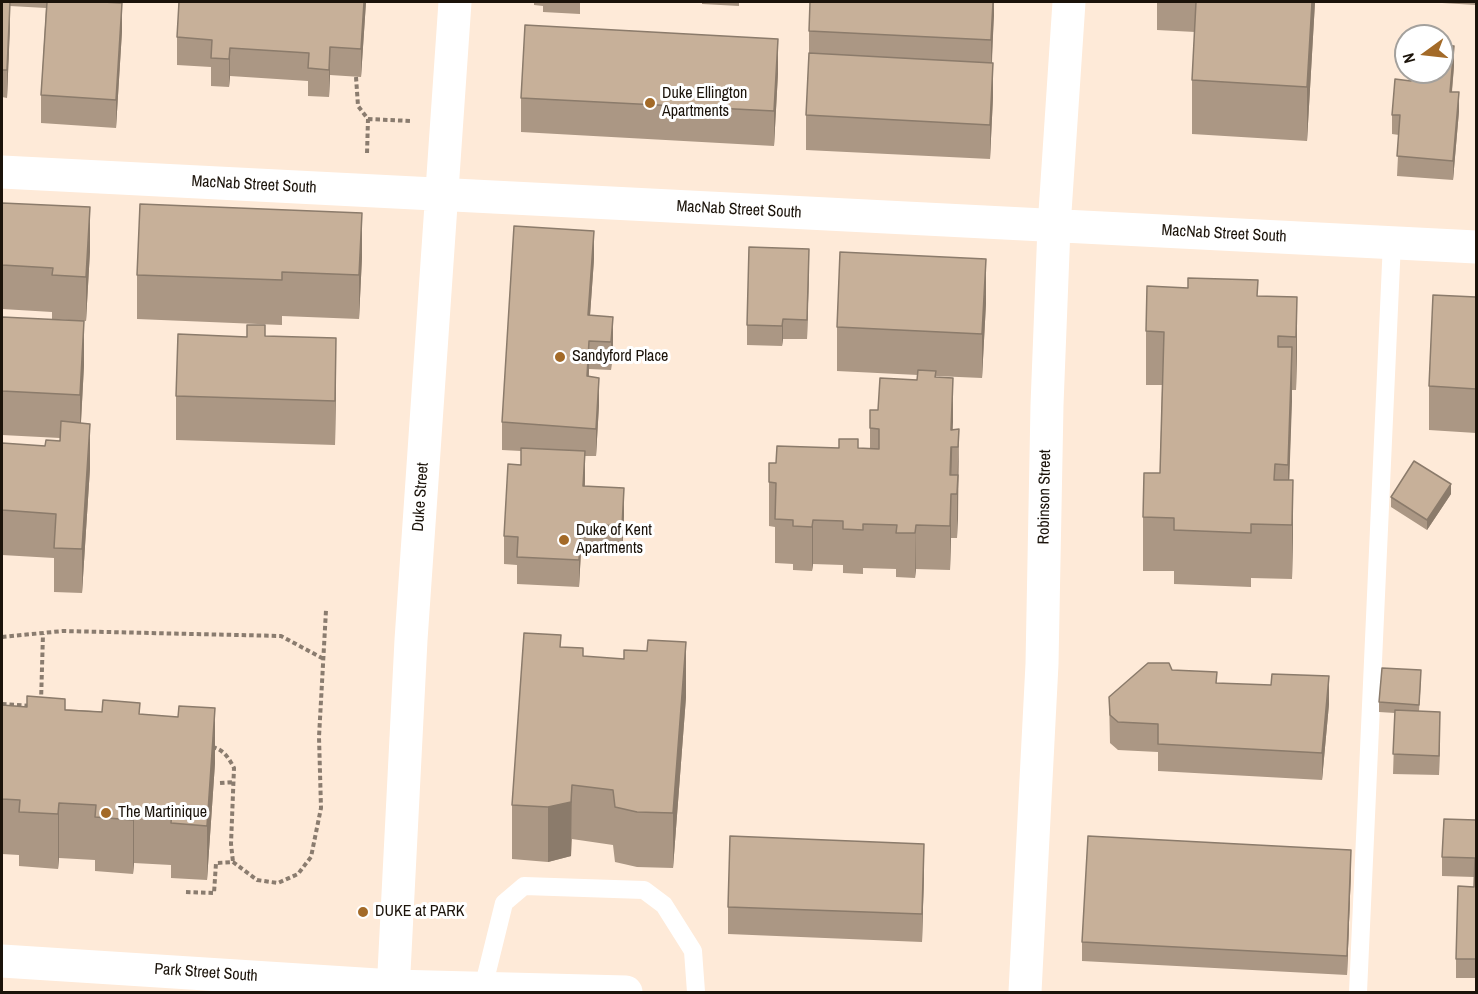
<!DOCTYPE html>
<html>
<head>
<meta charset="utf-8">
<style>
  body { margin:0 }
  #map { position:relative; width:1478px; height:994px; overflow:hidden; background:#feead8; font-family:"Archivo Narrow",sans-serif }
  canvas { display:block }
  .frame { position:absolute; inset:0; border:3px solid #1b130a; pointer-events:none }
  .north { position:absolute; left:1394px; top:24px; width:60px; height:60px; box-sizing:border-box; background:#fff; border:2px solid #a4a19d; border-radius:50%; rotate:255deg; font-size:16px; font-weight:700; line-height:24px; text-align:center; color:#1b130a }
  .north::after { content:''; display:block; margin:auto; width:21px; height:27px; background:#a36a28; clip-path:polygon(50% 0,100% 100%,50% 72%,0 100%) }
</style>
</head>
<body>
<div id="map">
<canvas width="1478" height="994"></canvas>
<div class="frame"></div>
<div class="north">N</div>
</div>
<script>
const context = document.querySelector('canvas').getContext('2d');
context.lineJoin = 'round';
function stroke(path, color, width, dash) { context.strokeStyle = color; context.lineWidth = width; context.lineCap = dash ? 'butt' : 'round'; context.setLineDash(dash || []); context.stroke(path); }
function paint(path, color) { context.fillStyle = color; context.fill(path, 'evenodd'); }
function drawText(font, color, halo, rows, align = 'center') {
  context.font = font + ' "Archivo Narrow",sans-serif'; context.lineWidth = 6; context.setLineDash([]); context.textBaseline = 'middle'; context.strokeStyle = halo; context.fillStyle = color; for (const [text, x, y, turn = 0] of rows) {
    context.save(); context.translate(x, y); context.rotate((+turn || 0) * Math.PI / 180); context.textAlign = isNaN(turn) ? turn : align; if (halo) context.strokeText(text, 0, 0); context.fillText(text, 0, 0); context.restore();
  }
}
const path = new Path2D(`
  M356,77l2,29 10,13 -1,35
  M368,119l43,2
  M2,637l61,-6 218,5 41,22
  M41,702l2,-68
  M2,704l29,2
  M212,747c11,2 17,11 22,21l-3,76 2,18
  M220,783l14,-1
  M186,892l28,1 2,-30 17,-1 24,18 21,3 20,-9 13,-17 10,-49 -2,-71 7,-127`);
const lane = new Path2D(`
  M483,988l21,-85 20,-17 120,4 20,15 29,46 3,41
  M1358,992l34,-750`);
const street = new Path2D(`
  M2,172l1474,75
  M2,961l391,25 233,6
  M393,992l18,-352 44,-638
  M1025,992l17,-328 5,-259 7,-178 15,-225`);
const wall = new Path2D(`
  M2,2h112l8,29 -6,97 -75,-5v-28l5,-87 -36,-2v19l-3,73 -5,-1z
  M366,2l-5,75 -31,-2 -1,22 -21,-1v-15l-78,-5 -1,11 -18,-1v-19l-34,-2v-28z
  M534,2h46v12l-37,-2v-6l-9,-1z
  M702,2h37v4l-37,-2z
  M994,2l-2,61 1,34 -3,62 -184,-9v-35l3,-50v-34z
  M1157,2h158l-8,139 -115,-7v-54l3,-48 -38,-2z
  M1442,2h34v3l-34,-2z
  M1454,66l-2,26 7,19 -6,69 -56,-4 2,-41 -7,-1v-19l19,-34z
  M778,73l-4,73 -253,-14v-34z
  M2,203l88,48 -4,70 -34,-2v-7l-50,-3z
  M362,257l-3,62 -77,-3v9l-145,-6v-44z
  M594,259l-4,57 23,29 -2,25 -22,-1v8l10,28 -3,51h-11v30l39,30 -2,38 -41,-3 -2,36 -62,-3v-19l-13,-1v-28l17,-71v-14l-19,-1v-28z
  M809,268l-2,71h-24l-1,7 -35,-1v-20z
  M1258,296l39,1v54l-1,39h-4l-3,90 4,54 -1,45 -41,-1v9l-77,-3v-13h-31v-54l17,-44 2,-88h-16v-54z
  M1476,297v136l-47,-3v-44z
  M986,303l-4,75 -46,-2 16,54 7,-1 -2,109h-6l-1,32 -34,-1 -1,9 -19,-1v-8l-33,-1v6l-20,-1v-8l-30,-1 -1,7 -19,-1v-6l-18,-1v-36l-6,-1v-63h7l63,-15 31,1v-39h8l39,-30 1,-5 -81,-4v-44z
  M2,317l82,48 -3,58 9,45 -8,125 -28,-1v-34l-52,-3v-112l43,3 15,-5v-3l-58,-3z
  M265,336l71,46 -1,63 -159,-5v-44l71,-59z
  M1451,494l-24,36 -36,-23v-10z
  M561,647l125,50 -13,171 -36,-1 -22,-5 -2,-17 -41,-6 -1,17 -23,6 -36,-3v-54z
  M1172,670l45,13 112,21 -7,76 -164,-9v-19l-40,-2 -8,-7 -1,-46z
  M1421,680l-2,31 21,21 -1,43 -46,-1 2,-61 -16,-1v-10z
  M2,705l138,9 75,49 -8,117 -36,-2v-13l-37,-2 -1,11 -38,-3v-11l-36,-2 -1,11 -39,-3v-11l-17,-1z
  M1476,820v158h-20v-19l18,-72v-10l-32,-1v-19z
  M1351,869l-4,106 -265,-14v-19z
  M924,872l-2,70 -194,-8v-27z`);
const shadedWall = new Path2D(`
  M10,2v23l-3,73v-28z
  M364,2h2l-5,75v-28z
  M993,2h1v14l-3,59v-35z
  M1312,2h3l-8,139v-54z
  M122,3v28l-6,97v-28z
  M778,39v34l-4,73v-35z
  M1454,46v20l-4,45v-19z
  M330,47v28l-1,22v-27z
  M230,48v28l-1,11v-28z
  M993,63v34l-3,62v-34z
  M1459,92v19l-6,69v-19z
  M90,207v44l-4,70v-44z
  M362,213v44l-3,62v-44z
  M594,231v28l-6,84v-28z
  M809,249v19l-2,71v-19z
  M986,259v44l-4,75v-44z
  M1297,297v54l-1,39v-53z
  M613,317v28l-2,25v-28z
  M783,319v20l-1,7v-20z
  M84,321v44l-4,74v-44z
  M336,338v44l-1,63v-44z
  M589,341v28l-2,35v-28z
  M1292,347v54l-4,117v-53z
  M599,378v27l-3,51v-27z
  M953,378v44l-3,97 1,-89z
  M90,424v44l-8,125v-44z
  M959,429l-1,90 -1,19v-44z
  M585,451v28l-2,35v-28z
  M1293,480v54l-1,45v-54z
  M1451,484v10l-24,36v-10z
  M624,488v28l-2,38v-28z
  M951,494v44l-1,32v-44z
  M813,520v44l-1,7v-44z
  M581,524v27l-2,36v-27z
  M916,525v44l-1,9z
  M686,642v55l-13,171v-55z
  M1329,676v28l-7,76v-27z
  M215,708v55l-8,117v-54z
  M1440,712v20l-1,43v-19z
  M572,785l-1,71 -23,6v-55z
  M59,803v55l-1,11v-55z
  M134,808v55l-1,11v-54z
  M924,844v28l-2,70v-28z
  M1351,850v19l-4,106v-19z`);
const building = new Path2D(`
  M2,2h8l-3,68h-5z
  M47,2h55l20,1 -6,97 -75,-5z
  M179,2h185l-3,47 -31,-2 -1,23 -21,-2 1,-15 -79,-5 -1,11 -18,-1 1,-18 -35,-3z
  M810,2h183l-2,38 -182,-9z
  M1196,2h116l-5,85 -115,-7z
  M525,25l253,14 -4,72 -253,-13z
  M1442,45l12,1 -4,46h9l-6,69 -56,-5 3,-41h-8l3,-36 16,2 1,-9h30z
  M809,53l184,10 -3,62 -184,-10z
  M2,203l88,4 -4,70 -34,-2 1,-7 -51,-3z
  M140,204l222,9 -3,62 -77,-3v8l-145,-5z
  M514,226l80,5 -6,84 25,2 -2,25 -22,-1 -2,35 12,2 -3,51 -94,-7z
  M749,247l60,2 -2,71 -24,-1 -1,7 -35,-1z
  M840,252l146,7 -4,75 -145,-7z
  M1188,278l70,2 -1,16 40,1 -1,40 -18,-1v11h14l-4,118 -13,-1 -1,16h19l-1,45 -41,-1v9l-77,-3v-12l-31,-1 1,-44h16l4,-141 -18,-1 1,-45 41,2z
  M1433,295l43,2v92l-47,-3z
  M2,317l82,4 -4,74 -78,-4z
  M247,325h18v11l71,2 -1,63 -159,-5 2,-62 69,3z
  M918,370l18,1 -1,6 18,1 -2,52 8,-1 -1,18h-7l-1,28h8l-1,19h-6l-1,32 -34,-1 -1,8h-19l1,-8 -34,-1v6l-20,-1v-8l-30,-1 -1,7 -19,-1v-6l-18,-1 1,-36 -7,-1v-19h7l1,-17 62,2v-9h19v9l21,1v-20l-9,-1v-18h8l2,-32 37,2z
  M61,421l29,3 -8,125 -28,-1 2,-34 -54,-4v-67l43,3 1,-6 14,1z
  M521,448l64,3 -2,35 41,2 -2,38 -41,-2 -2,36 -62,-3 1,-20 -14,-1 4,-72 13,1z
  M1414,461l37,23 -24,36 -36,-23z
  M524,633l37,2 -1,12 23,1v8l41,3v-9l23,1 1,-11 38,2 -13,171 -36,-1 -22,-5 -2,-17 -41,-5 -1,17 -23,5 -36,-2z
  M1148,663h21l3,7 45,2 -1,11 55,2 1,-11 57,2 -7,77 -164,-9v-20l-40,-2 -8,-7 -1,-18z
  M1382,668l39,2 -2,35 -40,-3z
  M27,696l38,3v11l37,2 1,-12 37,3 -1,11 39,3 1,-11 36,2 -8,118 -36,-3 1,-12 -38,-3 -1,12 -38,-3 1,-12 -37,-2 -1,11 -39,-2 1,-12 -18,-1v-94l25,2z
  M1395,710l45,2 -1,44 -46,-2z
  M1444,819l32,1v139h-20l2,-73 16,1 1,-29 -33,-1z
  M730,836l194,8 -2,70 -194,-7z
  M1088,836l263,14 -4,106 -265,-14z`);
const markers = [
  [650,103,6,"#a36a28"],
  [560,357,6,"#a36a28"],
  [564,540,6,"#a36a28"],
  [106,813,6,"#a36a28"],
  [363,912,6,"#a36a28"]
];
const poiNames = [
  ["Duke Ellington",662,94],
  ["Apartments",662,112],
  ["Sandyford Place",572,357],
  ["Duke of Kent",576,531],
  ["Apartments",576,549],
  ["The Martinique",118,813],
  ["DUKE at PARK",375,912]
];
const streetNames = [
  ["MacNab Street South",254,185,3],
  ["MacNab Street South",739,210,3],
  ["MacNab Street South",1224,234,3],
  ["Duke Street",421,497,-86],
  ["Robinson Street",1045,497,-89],
  ["Park Street South",206,973,4]
];
stroke(path, '#8a7c6f', 4, [4.5, 3]);
stroke(lane, '#fff', 18);
stroke(street, '#fff', 33);
paint(wall, '#ab9784');
paint(shadedWall, '#8b7b6b');
paint(building, '#c7b099');
stroke(building, '#8b7b6b', 1.5);
for (const [x, y, r, color] of markers) { const dot = new Path2D(); dot.arc(x, y, r, 0, 2 * Math.PI); context.fillStyle = color; context.fill(dot); stroke(dot, '#fff', 2); }
drawText('16px', '#1b130a', '#fff', poiNames, 'left');
drawText('16px', '#1b130a', '#fff', streetNames);
</script>
</body>
</html>
